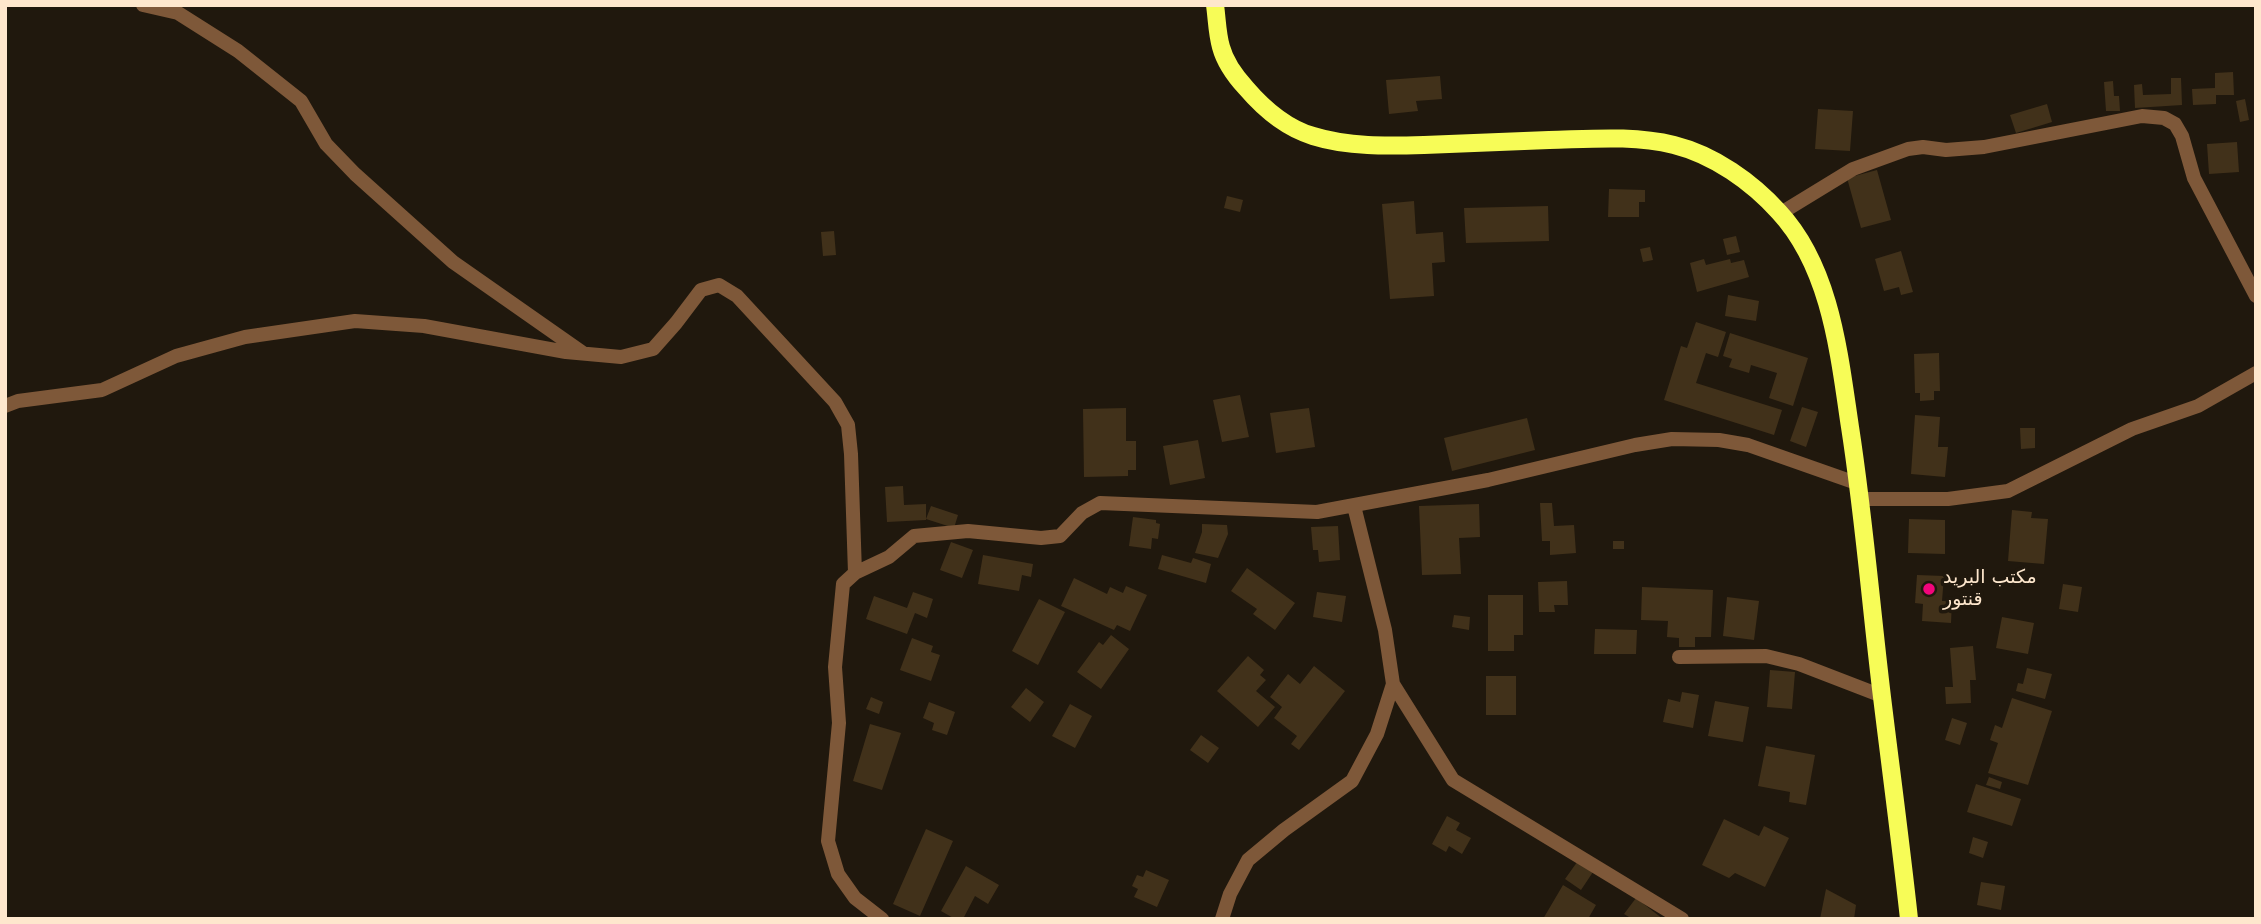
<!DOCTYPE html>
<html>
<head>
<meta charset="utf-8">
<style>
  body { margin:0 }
  #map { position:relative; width:2261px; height:924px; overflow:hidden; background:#20180d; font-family:"DejaVu Sans",sans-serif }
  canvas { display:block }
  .frame { position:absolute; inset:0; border:7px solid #fee7cd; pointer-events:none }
</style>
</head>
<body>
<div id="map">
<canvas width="2261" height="924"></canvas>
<div class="frame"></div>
</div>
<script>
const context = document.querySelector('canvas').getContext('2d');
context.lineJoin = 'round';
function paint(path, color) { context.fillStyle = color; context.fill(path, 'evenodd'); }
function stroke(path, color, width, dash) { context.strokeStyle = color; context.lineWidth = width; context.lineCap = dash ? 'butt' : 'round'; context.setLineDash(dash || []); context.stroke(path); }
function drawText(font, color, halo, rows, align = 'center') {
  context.font = font + ' "DejaVu Sans",Cairo,sans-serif'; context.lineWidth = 7; context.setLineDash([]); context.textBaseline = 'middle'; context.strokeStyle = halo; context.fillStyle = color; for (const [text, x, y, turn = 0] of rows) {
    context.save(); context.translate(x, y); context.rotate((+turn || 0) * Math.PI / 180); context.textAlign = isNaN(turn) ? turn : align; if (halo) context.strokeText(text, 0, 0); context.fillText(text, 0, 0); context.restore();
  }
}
const building = new Path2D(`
  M2233,72l1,23h-18v9l-23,1 -1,-16 23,-1v-15z
  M1440,76l2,23 -26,2 2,10 -29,3 -3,-34z
  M2171,78h10l1,27 -47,3 -1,-23 8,-1 1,11 28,-1z
  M2113,81l1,15h5l1,15h-14l-2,-29z
  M2245,99l4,21 -9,2 -4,-21z
  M2047,104l5,18 -36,11 -6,-18z
  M1818,109l35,2 -3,40 -35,-2z
  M2237,142l2,30 -30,2 -2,-30z
  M1877,170l14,50 -30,8 -14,-50z
  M1609,189l36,1v12h-6v15h-31z
  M1227,196l16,4 -3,12 -16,-4z
  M1414,201l2,33 27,-2 2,30 -13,1 2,33 -44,3 -8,-95z
  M1548,206l1,35 -83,2 -2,-35z
  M834,231l2,24 -13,1 -2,-24z
  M1736,236l4,16 -13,3 -4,-16z
  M1650,247l3,13 -10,2 -3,-13z
  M1901,251l12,41 -12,3 -2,-8 -15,4 -9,-32z
  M1704,259l2,6 24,-6 1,4 13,-3 5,17 -52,15 -7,-29z
  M1728,295l31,6 -3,20 -31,-5z
  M1696,322l30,10 -8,25 -12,-4 -10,30 86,27 -8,25 -110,-35 17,-54 6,2z
  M1730,333l78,25 -15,48 -24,-8 8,-25 -26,-8 -2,8 -20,-6 3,-8 -9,-3z
  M1939,353l1,38h-6v9l-14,1v-8h-5l-1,-39z
  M1240,395l9,42 -27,5 -9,-42z
  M1802,407l16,5 -12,35 -16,-6z
  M1126,408v33h10v29h-8v6l-44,1 -1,-68z
  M1309,408l6,39 -39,6 -6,-40z
  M1915,415l25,2 -2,30h10l-3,30 -34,-3z
  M1527,418l8,32 -83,21 -8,-33z
  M2020,428h15v20l-14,1z
  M1198,440l7,38 -35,7 -7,-39z
  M903,486l1,19 22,-1v16l-39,2 -2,-35z
  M1540,503h12l2,23 20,-1 2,28 -26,2v-14h-8z
  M1479,504l1,33 -21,1 2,36 -39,1 -3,-69z
  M931,506l27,9 -4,13 -28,-9z
  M2012,510l20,2 -1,6 17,1 -4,45 -36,-3z
  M1133,517l23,3v3l4,1 -2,15 -6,-1 -1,11 -22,-3z
  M1909,519l36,1v34l-37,-1z
  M1202,524l25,1 1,9 -10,24 -23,-5 7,-21z
  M1338,526l2,34 -21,2 -1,-12h-5l-2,-23z
  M1613,541h11v8h-11z
  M951,542l22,8 -11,28 -22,-8z
  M983,555l50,9 -2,13 -9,-2 -3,16 -41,-7z
  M1162,555l29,8 2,-5 18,6 -5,19 -48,-14z
  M1247,568l48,35 -20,27 -22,-16 4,-5 -26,-18z
  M1917,575l27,1 -2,25h10l-1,22 -29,-2 1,-17 -8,-1z
  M1074,578l33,16 3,-7 13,6 3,-7 21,9 -17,36 -13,-6 -3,5 -53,-24z
  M1567,581l1,24h-14l1,7h-16l-1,-30z
  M2063,584l19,3 -4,25 -19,-3z
  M1642,587l71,3 -2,47h-16v10h-16v-9l-12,-1 1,-16 -27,-1z
  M913,592l20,7 -6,19 -12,-5 -8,21 -41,-15 8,-23 33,12z
  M1317,592l29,4 -4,26 -29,-5z
  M1488,595h35v40h-9v16h-26z
  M1727,597l32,4 -5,39 -31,-4z
  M1039,599l26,13 -27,53 -26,-14z
  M1454,615l16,2 -1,13 -17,-3z
  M2002,617l32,6 -6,31 -32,-6z
  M1595,629l42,1 -1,24h-42z
  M1111,635l18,14 -28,40 -24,-17 22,-30 4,3z
  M912,638l21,8 -2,6 9,3 -9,26 -31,-11z
  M1973,646l3,34h-6l1,23 -25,1 -1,-17h8l-3,-39z
  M1248,656l16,14 -4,5 6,5 -10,11 19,16 -17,20 -41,-36z
  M1314,666l31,25 -46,59 -8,-6 6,-8 -23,-18 8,-11 -12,-10 18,-23 12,10z
  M2027,668l25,6 -7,25 -29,-8 2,-8 5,1z
  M1770,670l25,2 -3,37 -25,-2z
  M1486,676h30v39h-30z
  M1026,688l18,14 -14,20 -19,-15z
  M1682,692l17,3 -6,33 -30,-6 5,-23 12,3z
  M871,697l12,5 -4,12 -13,-5z
  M2012,698l40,13 -24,74 -40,-12 10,-30 -8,-3 5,-15 7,3z
  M1715,701l34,6 -6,35 -35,-6z
  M929,702l26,10 -8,23 -15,-5 2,-7 -11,-5z
  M1070,704l22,12 -17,32 -23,-12z
  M1952,718l15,5 -7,22 -15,-5z
  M870,724l31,9 -19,57 -29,-9z
  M1201,735l18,13 -11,15 -18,-13z
  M1766,746l49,9 -9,50 -17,-3 1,-10 -32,-6z
  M1989,777l13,5 -2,7 -14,-4z
  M1976,784l45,15 -9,27 -45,-14z
  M1447,816l13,7 -4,7 15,8 -9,16 -13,-8 -3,6 -14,-8z
  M1724,819l35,17 5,-10 25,12 -24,49 -30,-14 -6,5 -27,-13z
  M926,829l27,12 -33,75 -27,-12z
  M1973,837l15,5 -5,16 -14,-5z
  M1580,858l15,11 -14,21 -16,-11z
  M966,866l33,19 -11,19 -13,-8 -12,23h-8l-14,-8z
  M1146,870l23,10 -12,27 -23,-10 4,-8 -6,-3 5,-11 6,2z
  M1981,882l24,4 -4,24 -24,-5z
  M1563,885l33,20 -8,14h-45z
  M1826,889l30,16 -2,14h-34z
  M1636,898l27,21h-36l2,-2 -5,-3z`);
const street = new Path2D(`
  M143,5l35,8 60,38 63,50 25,43 29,30 98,88 130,91
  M1781,213l72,-44 55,-20 15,-2 23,3 38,-3 158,-31 22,2 11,6 7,12 12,42 62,118
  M5,406l13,-5 84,-11 74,-34 69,-19 110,-16 69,5 142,26 55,5 32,-8 23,-26 25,-33 18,-5 18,11 98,106 13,23 3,29 4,119 -12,11 -8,83 4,56 -11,118 10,33 17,24 27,21
  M1861,499h87l60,-8 124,-62 66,-23 58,-33
  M855,573l34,-16 25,-21 54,-5 73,7 19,-2 22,-23 18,-10 217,9 171,-32 147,-35 37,-6 47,1 29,5 111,39
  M1679,657l87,-1 33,8 83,32
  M1393,684l60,96 229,139
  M1222,919l8,-25 18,-34 36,-30 68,-49 25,-47 16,-50 -8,-54 -31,-124`);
const primary = new Path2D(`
  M1215,5c2,14 2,28 6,42 4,15 14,29 25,41 18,21 40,40 67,48 35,11 74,10 111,9 42,-2 83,-3 125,-5 42,-1 84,-5 125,5 40,10 78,37 105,67 52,56 60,142 71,215 14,90 21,180 32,270 9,74 19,148 27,222`);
const markers = [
  [1929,589,7,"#f2057b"]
];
const poiNames = [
  ["مكتب البريد",1943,578],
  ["قنتور",1943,600]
];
paint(building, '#41311a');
stroke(street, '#7e5839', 14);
stroke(primary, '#f7fc57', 18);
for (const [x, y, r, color] of markers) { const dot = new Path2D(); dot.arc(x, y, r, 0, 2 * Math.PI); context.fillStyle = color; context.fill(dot); stroke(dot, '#20180d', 2.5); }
drawText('19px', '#fee7cd', '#20180d', poiNames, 'left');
</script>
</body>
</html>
